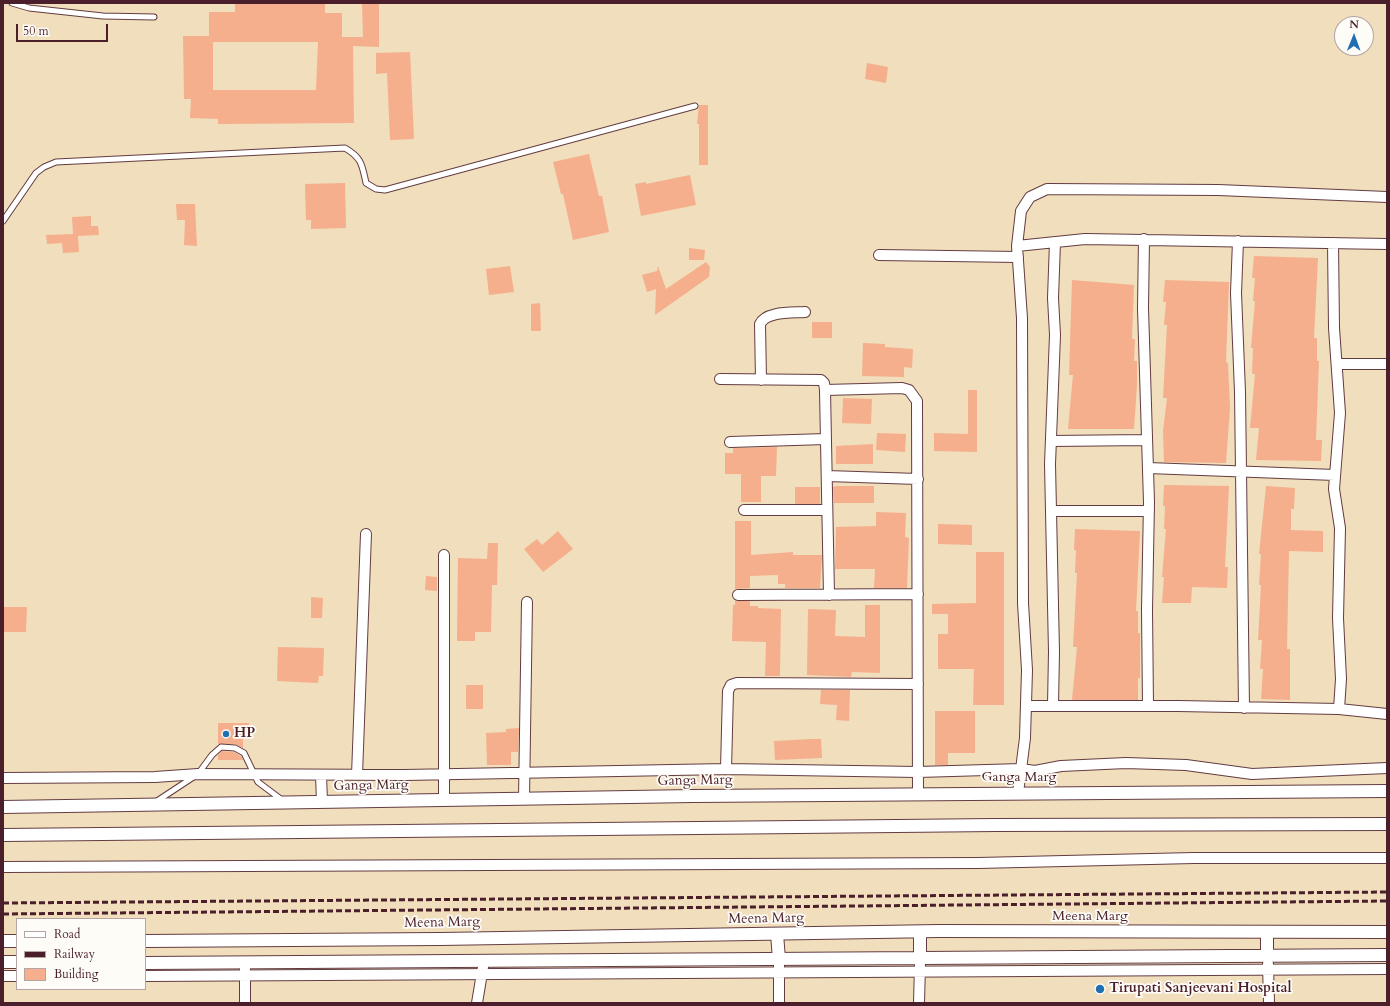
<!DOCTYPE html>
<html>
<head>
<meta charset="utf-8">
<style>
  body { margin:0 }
  #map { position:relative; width:1390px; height:1006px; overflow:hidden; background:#f0debc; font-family:Cardo,serif }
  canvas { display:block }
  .frame { position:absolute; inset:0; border:4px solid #4a1f2b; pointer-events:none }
  .legend { position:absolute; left:16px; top:918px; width:130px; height:72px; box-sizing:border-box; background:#fdfcf7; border:1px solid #b5a4a5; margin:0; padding:5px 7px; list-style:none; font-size:12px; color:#4a1f2b }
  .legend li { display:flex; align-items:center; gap:8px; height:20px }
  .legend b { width:20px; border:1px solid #b5a4a5 }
  .north { position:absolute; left:1334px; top:16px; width:40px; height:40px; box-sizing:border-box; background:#fdfcf7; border:1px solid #b5a4a5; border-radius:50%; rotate:1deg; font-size:11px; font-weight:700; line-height:16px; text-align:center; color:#4a1f2b }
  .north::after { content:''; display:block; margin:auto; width:14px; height:18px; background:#1f6fb2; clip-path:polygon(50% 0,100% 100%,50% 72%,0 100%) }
  .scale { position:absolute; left:16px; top:24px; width:92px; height:18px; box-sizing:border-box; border:2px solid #4a1f2b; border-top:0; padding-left:5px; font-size:12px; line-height:14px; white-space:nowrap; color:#4a1f2b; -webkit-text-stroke:3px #fdfcf7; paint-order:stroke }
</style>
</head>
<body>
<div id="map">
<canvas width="1390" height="1006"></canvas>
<div class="frame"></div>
<ul class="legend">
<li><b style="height:5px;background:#fff"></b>Road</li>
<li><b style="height:5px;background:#4a1f2b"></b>Railway</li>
<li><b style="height:11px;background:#f5af8c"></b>Building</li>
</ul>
<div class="north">N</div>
<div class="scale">50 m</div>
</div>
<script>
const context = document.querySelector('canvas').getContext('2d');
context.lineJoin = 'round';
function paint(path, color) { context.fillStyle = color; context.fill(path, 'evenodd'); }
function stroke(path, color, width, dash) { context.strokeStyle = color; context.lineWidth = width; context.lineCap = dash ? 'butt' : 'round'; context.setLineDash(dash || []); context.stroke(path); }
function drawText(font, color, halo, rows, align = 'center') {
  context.font = font + ' Cardo,serif'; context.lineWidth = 3.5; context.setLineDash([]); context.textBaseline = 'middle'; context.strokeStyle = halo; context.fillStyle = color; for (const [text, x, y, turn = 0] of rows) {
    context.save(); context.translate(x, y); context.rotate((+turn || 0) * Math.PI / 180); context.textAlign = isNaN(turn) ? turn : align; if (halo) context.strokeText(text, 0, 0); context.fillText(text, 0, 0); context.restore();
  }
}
const building = new Path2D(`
  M235,3h90v10h17v24h21l-1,-34h17v44l-26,-1 1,77 -136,1v-5l-28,-1 1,-19h-7l-1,-63h26v-24h26zM213,42h105l-2,48h-103z
  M410,52l4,87 -24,1 -3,-67 -11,1v-21z
  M867,63l21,4 -2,16 -21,-4z
  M699,105h9v60h-9v-41h-2z
  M589,154l10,42h3l7,36 -36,8 -10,-46h-2l-8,-32z
  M690,175l6,30 -55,11 -6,-32 11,-2v2z
  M345,183l1,45 -35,1v-9h-5l-1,-36z
  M176,204h19l2,42 -13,-1 1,-25h-8z
  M91,216v10h7l1,9 -21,1 1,16 -16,1 -1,-10 -15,1 -1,-9 27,-1 -1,-17z
  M689,248l16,2 -1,10h-15z
  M1254,256l64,2 -4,80h3v23h2l-3,79h6l-1,21 -65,-1 3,-32h-9l5,-54h-3l1,-26h-2l4,-47h-2l2,-23h-3z
  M706,262l4,5 -1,10 -54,38 1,-26 -9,3 -5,-17 15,-4 1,-5 8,23z
  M510,266l4,26 -25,3 -3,-26z
  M1072,280l62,5 -2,54h3l-1,22h3v24l-3,44h-66l5,-54h-4z
  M1165,280l64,2 -3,80 2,1 2,45 -4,55 -62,-1 -1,-31 4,-33h-4l4,-73h-3l2,-23h-3z
  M540,303l1,28h-10v-27z
  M812,322h20v16h-20z
  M863,343l22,1v3l28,2 -1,19 -8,-1v10l-42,-1z
  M968,390h9v62l-43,-1v-18l34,1z
  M843,398l29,1 -1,25 -29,-1z
  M877,433l29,1 -1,18 -29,-2z
  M873,444v20h-37v-18z
  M777,447l-1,29h-15v26h-20v-28h-16v-21h8v-5z
  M1164,485l65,1 -4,81h3l-1,21 -35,-1 -1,16h-29l2,-26h-2l4,-48h-2l1,-23h-2z
  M837,486h37v17h-40l-1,-16z
  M1266,486l29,2 -1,21h-3v21l32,1v21l-34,-1 -2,98h3v51l-29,-1 2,-30h-3l2,-29h-4l3,-55h-2l2,-31h-2z
  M795,487h25v17h-25z
  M876,512l30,1 -1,24 4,1 -2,50h-33l1,-19h-40l1,-42 40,-1z
  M735,521h16v34l42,-3v3h29l-2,33h-35v-4h-7v-9l-28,1v12l-15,1z
  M938,524l34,1v20l-34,-1z
  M1075,529l65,2 -4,80h2v22h2v45h-2v22h-66l5,-53h-4l4,-74h-2l1,-23h-2z
  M558,531l15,18 -30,23 -19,-23 13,-10 5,6z
  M488,543h10l-1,42h-5l-1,47h-16v9h-18l1,-83 29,1z
  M976,552h28v153h-31l1,-36h-36v-35h10v-20h-16v-10l44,-1z
  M426,576l11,1v14l-12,-1z
  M311,597l12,1 -1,20h-11z
  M735,601h15v5h8v2l23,1 -1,67h-15l1,-34 -34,-1 1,-36h2z
  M865,605h15v68l-28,-1 -1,5 -44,-2 1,-66 28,1 -1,26 30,1z
  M3,607h24l-1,25h-23z
  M278,647l46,1 -1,28h-4l-1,7 -41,-2z
  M466,685h17v24h-17z
  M821,690h29l-1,31 -13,-1 1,-15 -17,-1z
  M935,711h40v42h-27v12h-13z
  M218,723h31v16h-6v9l-8,-4h-17z
  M519,728l-1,24h-7v13h-24l-1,-32 20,-1v-3z
  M812,739h9l1,19 -47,2 -1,-19z
  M222,751l12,1 7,4 2,4h-25v-5z`);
const service = new Path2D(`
  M12,3l17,5 74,8 51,1
  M3,221l33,-48 8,-6 12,-5 289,-14c17,10 17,17 21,35l10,6 9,1 310,-84
  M157,801l41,-27 14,-19 9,-8 14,1 9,5 14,29 24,18`);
const minor = new Path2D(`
  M1144,239l-1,69 6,194 -2,108 1,95
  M1238,241l-2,52 4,99 4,316
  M1333,243l1,85 6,85 -6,76 6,39 -2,90 3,61 -2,30
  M1017,246l68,-7 302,5
  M879,255l139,2
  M1337,364h50
  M720,379l101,1 3,3 1,7 77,-2 7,2 8,11 1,393
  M761,380l-1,-56c6,-13 32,-11 45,-12
  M825,390l4,205
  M1051,441l96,-1
  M730,442l96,-3
  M1148,468l187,7
  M827,476l91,3
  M744,510h83
  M1051,511h98
  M738,595l180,-1
  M1053,705l1,-53 -4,-188 5,-129 -2,-37 2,-56
  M1026,706h152l161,3 48,5
  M726,769l2,-78 3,-6 6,-2 181,1
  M321,775l1,27
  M357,775l9,-241
  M3,778l152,-1 43,-3 206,1 322,-6 192,3 103,-3 14,2 26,-5 65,-3 60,2 66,9 135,-6
  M1018,793l7,-55 2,-68 -4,-67 -1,-285 -5,-72 4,-35 9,-14 17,-8 171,1 169,7
  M524,799l3,-197
  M444,800v-245
  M3,867l975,-4 216,-5h193
  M1268,964l1,39
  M779,965v38
  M3,976h14
  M145,976l1242,-7
  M245,1003v-34
  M477,1003l6,-36
  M919,1003l1,-38`);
const tertiary = new Path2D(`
  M3,807l690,-11 694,-5
  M3,835l993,-10 391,-1
  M1267,933v23
  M777,934l2,25
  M3,941h14
  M145,941l295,-2 499,-8 448,1
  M920,959v-27
  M3,962h14
  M145,963l1242,-8`);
const rail = new Path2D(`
  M3,903l1384,-11
  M3,914l1384,-13`);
const markers = [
  [226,734,4,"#1f6fb2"],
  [1100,989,5,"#1f6fb2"]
];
const poiNames = [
  ["HP",234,734],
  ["Tirupati Sanjeevani Hospital",1109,989]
];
const streetNames = [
  ["Ganga Marg",1019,778],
  ["Ganga Marg",695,781,-1],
  ["Ganga Marg",371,786,-1],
  ["Meena Marg",1090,917],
  ["Meena Marg",766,919,-1],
  ["Meena Marg",442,923,-1]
];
paint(building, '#f5af8c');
stroke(service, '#633c41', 7);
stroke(minor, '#633c41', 12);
stroke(tertiary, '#633c41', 14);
stroke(service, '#fff', 5);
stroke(minor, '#fff', 10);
stroke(tertiary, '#fff', 12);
stroke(rail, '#4a1f2b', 3, [6, 3]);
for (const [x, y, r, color] of markers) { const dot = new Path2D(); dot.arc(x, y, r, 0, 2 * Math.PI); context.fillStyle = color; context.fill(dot); stroke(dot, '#fdfcf7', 1.5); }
drawText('bold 14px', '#4a1f2b', '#fdfcf7', poiNames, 'left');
drawText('14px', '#4a1f2b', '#fdfcf7', streetNames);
</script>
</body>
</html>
